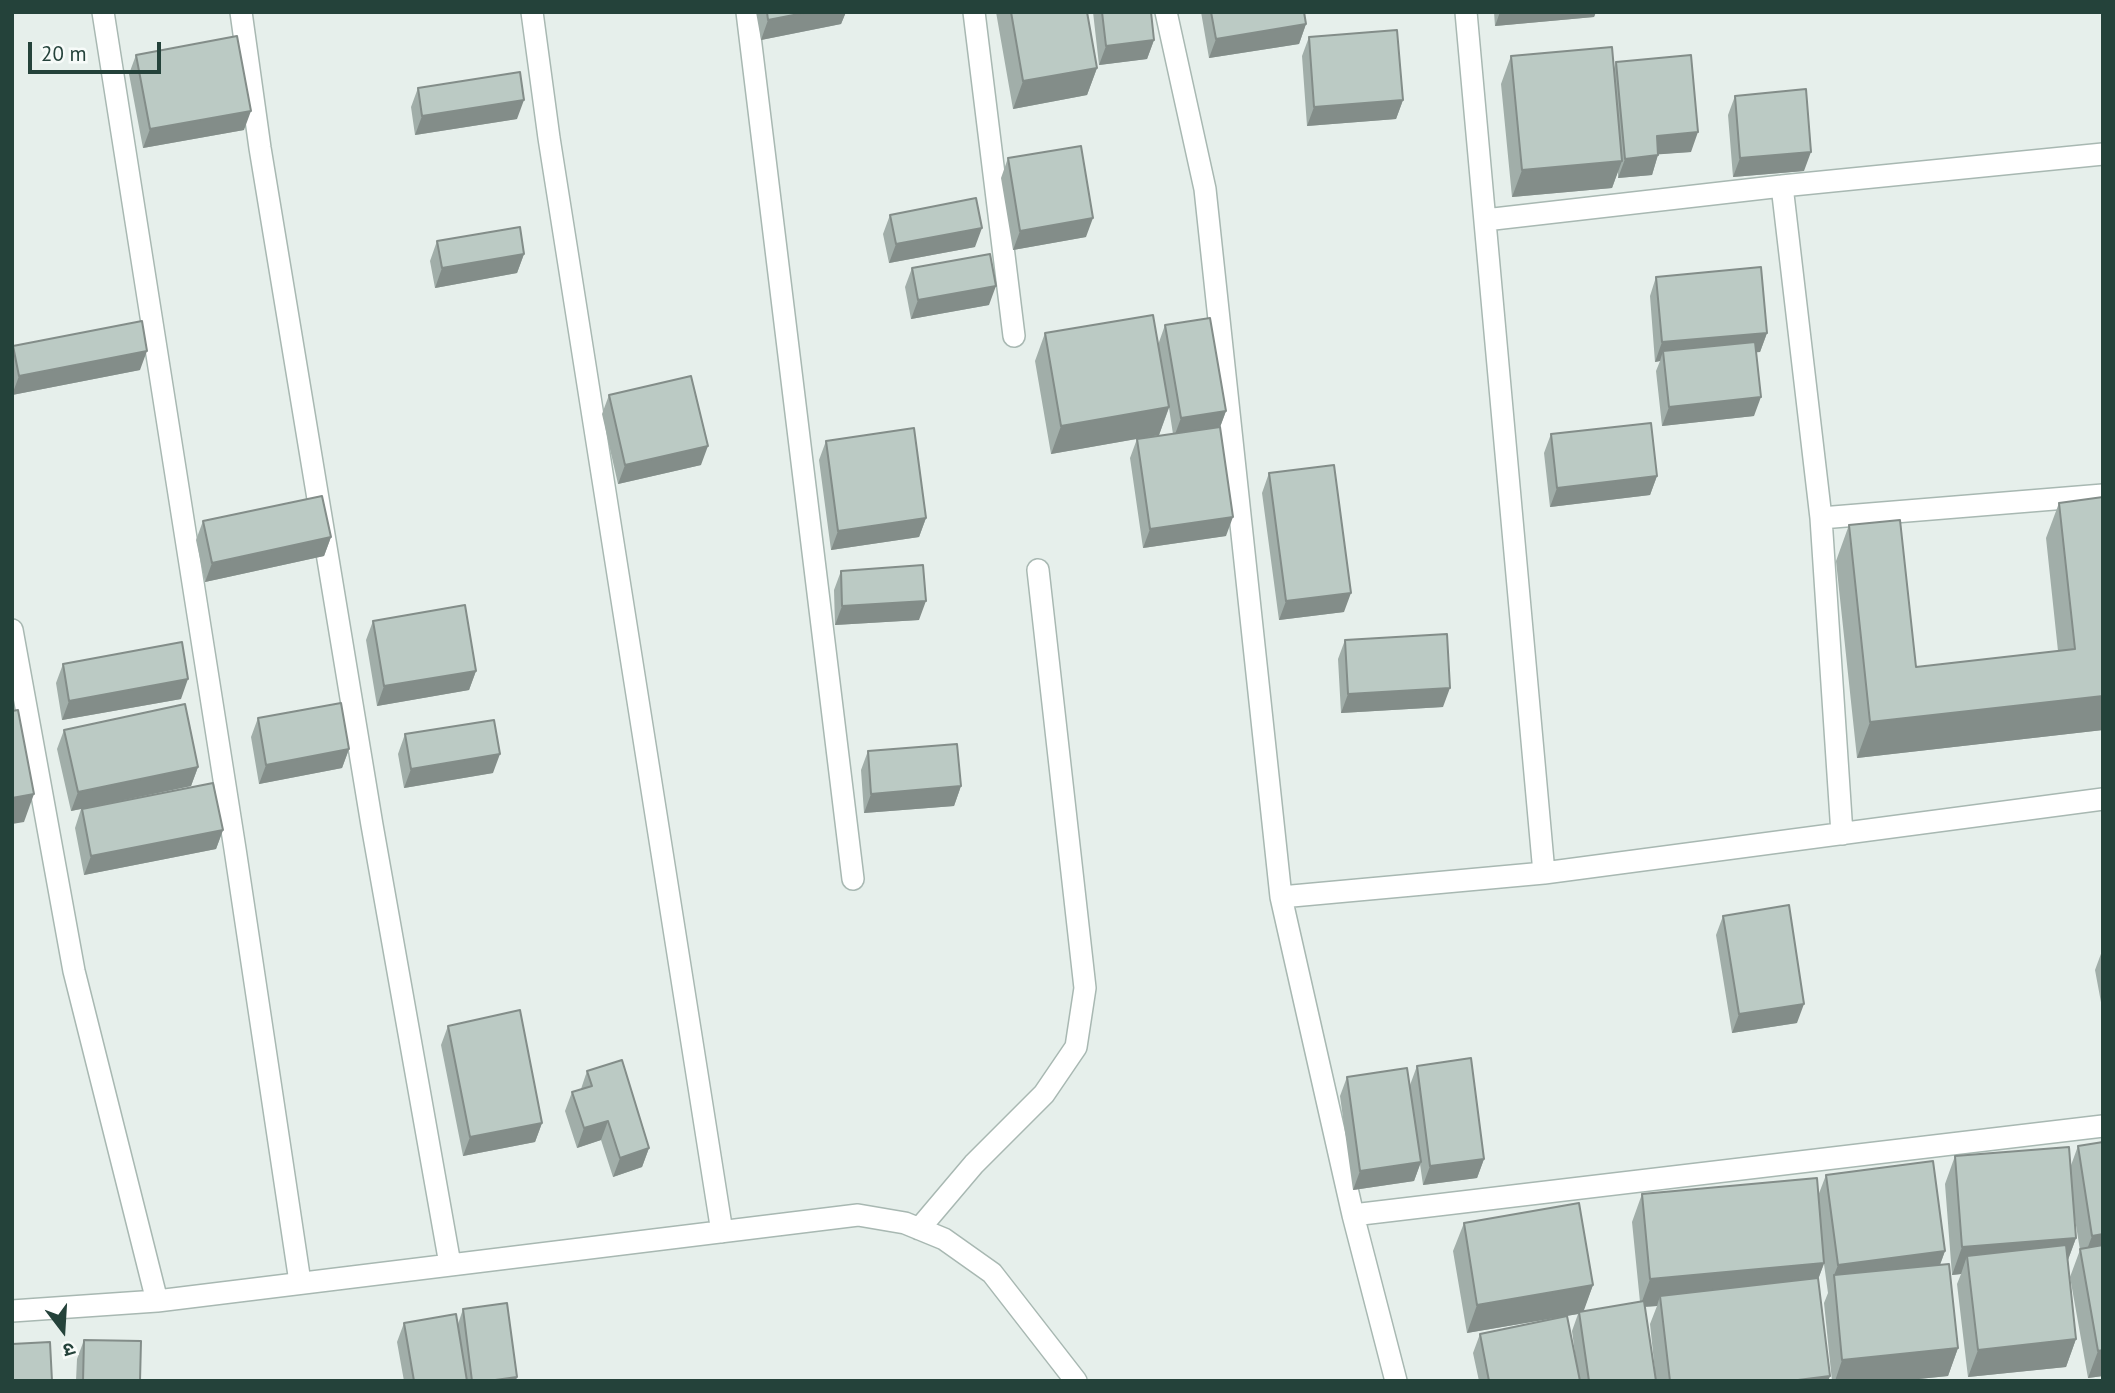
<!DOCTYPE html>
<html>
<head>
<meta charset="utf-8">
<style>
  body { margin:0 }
  #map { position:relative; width:2115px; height:1393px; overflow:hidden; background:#e6efeb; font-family:"PT Sans","Noto Sans Devanagari",sans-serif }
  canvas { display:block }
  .frame { position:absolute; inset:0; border:14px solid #24423a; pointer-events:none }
  .north { position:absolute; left:28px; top:1295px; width:70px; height:70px; -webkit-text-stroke:5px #f7fbf9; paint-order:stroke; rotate:163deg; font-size:19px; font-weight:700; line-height:28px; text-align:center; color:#24423a }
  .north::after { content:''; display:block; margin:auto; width:24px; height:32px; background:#24423a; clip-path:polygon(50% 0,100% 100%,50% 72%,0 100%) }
  .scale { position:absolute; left:28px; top:42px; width:133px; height:32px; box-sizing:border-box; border:4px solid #24423a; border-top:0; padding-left:9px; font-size:21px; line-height:24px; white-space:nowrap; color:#24423a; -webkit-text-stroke:5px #f7fbf9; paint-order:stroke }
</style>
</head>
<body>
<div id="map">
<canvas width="2115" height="1393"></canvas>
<div class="frame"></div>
<div class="north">उ</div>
<div class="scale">20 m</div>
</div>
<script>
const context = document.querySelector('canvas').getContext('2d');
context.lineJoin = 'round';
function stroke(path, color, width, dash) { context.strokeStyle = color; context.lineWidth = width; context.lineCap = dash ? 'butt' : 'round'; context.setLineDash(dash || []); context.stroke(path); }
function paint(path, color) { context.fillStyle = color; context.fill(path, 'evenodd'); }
const minor = new Path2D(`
  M103,12l132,837 65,433
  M241,12l19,136 112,677 78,439
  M532,12l17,126 173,1094
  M747,12l106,867
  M974,12l40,324
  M1166,12l39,177 76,708
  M1782,186l39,332 21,316
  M1485,220l297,-34 321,-32
  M1821,518l282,-23
  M12,630l62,341 83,330
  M1544,873l559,-74
  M1353,1215l750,-89
  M919,1229l55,-65 70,-70 32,-47 9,-59 -47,-418
  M12,1311l145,-10 701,-86 47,8 39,16 48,34 84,108
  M1396,1381l-43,-166 -72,-318 263,-24 -78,-861`);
const wall = new Path2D(`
  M756,12h90l-5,12 -80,16z
  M996,12h91l10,56 -10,27 -74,14z
  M1093,12h58l3,28 -7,19 -48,6z
  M1201,12h103l2,12 -7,20 -90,14z
  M1494,12h102l-2,5 -99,9z
  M1309,37l94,63 -7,19 -89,7 -5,-70z
  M136,55l108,75 -101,18 -14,-74z
  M1511,56l103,13 2,-7 75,90 -33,2 -6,21 -34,3v-7l-6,17 -100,9 -11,-113z
  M418,88l99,31 -102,16 -4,-28z
  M1735,96l69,75 -71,6 -5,-62z
  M1008,158l78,79 -73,13 -12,-72z
  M890,215l85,32 -86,16 -6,-29z
  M437,241l87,13 -7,19 -82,15 -5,-27z
  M912,268l77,37 -78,14 -6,-32z
  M1656,277l111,56 -7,19h-4l-2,64 -92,10 -6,-55 4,-10 -5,1 -5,-66z
  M1165,325l61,86 -6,16 6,109 -83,12 -13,-90 7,-19 36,-5 -4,-26 -10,27 -108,19 -16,-93 10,-28 113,12z
  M13,346l127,24 -128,25z
  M609,395l92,70 -83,19 -16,-70z
  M1551,434l106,42 -7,19 -100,12 -6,-54z
  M826,441l100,77 -7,19 -88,13 -12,-90z
  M1269,473l75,139 -65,8 -17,-127z
  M2103,497v233l-246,28 -21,-197 13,-36 67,142 142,-16 -12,-113 13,-35z
  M203,521l128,16 -7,19 -119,26 -9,-42z
  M841,571l78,49 -84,5 -1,-35z
  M373,621l103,50 -7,19 -92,16 -11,-66z
  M1345,640l98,67 -102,6 -3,-54z
  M63,664l118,35 -119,21 -6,-37z
  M258,718l91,31 -7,19 -83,16 -8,-47z
  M64,730l134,37 -7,19 -84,18 116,26 -7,19 -132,26 -9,-47 6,-19 -10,2 -14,-62z
  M405,734l88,39 -89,15 -6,-34z
  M868,751l93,35 -7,20 -90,7 -3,-43z
  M1723,916l74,107 -65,10 -16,-98z
  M2102,951h1v62l-8,-43z
  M448,1026l94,97 -7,19 -72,14 -22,-111z
  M1417,1066l67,93 -7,19 -54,7 -3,-21 -6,17 -61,9 -13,-94 7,-19 63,8z
  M587,1071l62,77 -7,19 -29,10 -12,-37 -24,8 -12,-37 7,-19 9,-3z
  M2103,1142v234l-15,2 -18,-101 10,-27 -7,-43 3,31 -8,22 8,79 -10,28 -98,10 -11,-93 4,-10 -9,1 -7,-91 10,-28 115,12 8,-22z
  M1826,1175l119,76 -5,14 18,83 -10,28 -49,5h-67l-8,-78 4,-10 -4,-29 -6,15 12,97 -2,5h-172l-6,-57 7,-18 -13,1 12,74h-177l-6,-28 7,-19 97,34 -5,-37 6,-17 -111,19 -14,-82 11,-28 129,62 -10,26 57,-9 -8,-80 10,-28 176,2z
  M463,1309l53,72h-112l-7,-39 7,-19 54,1z
  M84,1340l56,41h-64l1,-22z`);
const shadedWall = new Path2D(`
  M809,12h37l-5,12 -80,16 7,-20z
  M1500,12h96l-2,5 -99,9z
  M1599,12h24l-24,2z
  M1306,24l-7,20 -90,14 7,-19z
  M1154,40l-7,19 -48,6 7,-19z
  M1097,68l-10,27 -74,14 10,-28z
  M524,100l-7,19 -102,16 7,-19z
  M1403,100l-7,19 -89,7 7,-19z
  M251,111l-7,19 -101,18 7,-19z
  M1698,132l-7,20 -41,3 7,-19z
  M1811,152l-7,19 -71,6 7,-19z
  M1658,155l-6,20 -34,3 7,-19z
  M1622,161l-10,27 -100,9 10,-27z
  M1093,218l-7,19 -73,13 7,-19z
  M982,228l-7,19 -86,16 7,-19z
  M524,254l-7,19 -82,15 7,-20z
  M996,286l-7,19 -78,14 7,-19z
  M1767,333l-7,19 -96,9 -1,-10 -3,10 -5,1 7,-20z
  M147,351l-7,19 -128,25 7,-19z
  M1761,397l-7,19 -92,10 7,-19z
  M1169,407l-10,28 -108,19 10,-28z
  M1226,411l-7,19 -45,7 7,-19z
  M708,446l-7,19 -83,19 7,-19z
  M1657,476l-7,19 -100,12 7,-19z
  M1233,517l-7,19 -83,12 7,-19z
  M926,518l-7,19 -88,13 7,-19z
  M331,537l-7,19 -119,26 7,-19z
  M1351,593l-7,19 -65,8 7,-19z
  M926,601l-7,19 -84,5 7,-19z
  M476,671l-7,19 -92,16 7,-20z
  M188,679l-7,20 -119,21 7,-19z
  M1450,688l-7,19 -102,6 7,-19z
  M2103,696v34l-246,28 13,-36z
  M349,749l-7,19 -83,16 7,-19z
  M500,754l-7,19 -89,15 7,-19z
  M198,767l-7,19 -120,25 7,-19z
  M961,786l-7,20 -90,7 7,-19z
  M34,794l-10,28 -12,2v-26z
  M223,830l-7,19 -132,26 7,-19z
  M1804,1004l-7,19 -65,10 7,-19z
  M608,1121l-7,19 -24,8 7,-20z
  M542,1123l-7,19 -72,14 7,-19z
  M649,1148l-7,19 -29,10 7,-19z
  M1484,1159l-7,19 -54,7 7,-19z
  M1421,1162l-7,19 -61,9 7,-19z
  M2103,1234v26l-21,3 10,-27z
  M2076,1238l-10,27 -99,-9 -6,18 -9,1 10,-28z
  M1945,1251l-10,27 -101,-3 -7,18 11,-28z
  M1824,1263l-10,28 -154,5 -3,10 -17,1 10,-28z
  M1593,1285l-10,28 -4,-1 -1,2 -111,19 10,-28z
  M2076,1339l-10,28 -98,10 10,-27z
  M1958,1348l-10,28 -49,5h-64l7,-21z
  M2103,1350v26l-15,2 10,-27z
  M1830,1376l-2,5h-38z
  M517,1377l-1,4h-28z`);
const building = new Path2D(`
  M767,12h42l-41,8z
  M1011,12h76l10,56 -74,13z
  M1102,12h49l3,28 -48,6z
  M1211,12h93l2,12 -90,15z
  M1397,30l6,70 -89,7 -5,-70z
  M237,36l14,75 -101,18 -14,-74z
  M1612,47l10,114 -100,9 -11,-114z
  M1691,55l7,77 -41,4 1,19 -33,4 -9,-97z
  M520,72l4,28 -102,16 -4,-28z
  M1806,89l5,63 -71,6 -5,-62z
  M1081,146l12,72 -73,13 -12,-73z
  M976,198l6,30 -86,16 -6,-29z
  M520,227l4,27 -82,14 -5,-27z
  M990,254l6,32 -78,14 -6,-32z
  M1761,267l6,66 -105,9 -6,-65z
  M1153,315l16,92 -108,19 -16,-93z
  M1210,318l16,93 -45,7 -16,-93z
  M142,321l5,30 -128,25 -6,-30z
  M1755,342l6,55 -92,10 -6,-56z
  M691,376l17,70 -83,19 -16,-70z
  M1651,423l6,53 -100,12 -6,-54z
  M1220,427l13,90 -83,12 -13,-90z
  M914,428l12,90 -88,13 -12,-90z
  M1334,465l17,128 -65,8 -17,-128z
  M322,496l9,41 -119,26 -9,-42z
  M2103,497v199l-233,26 -21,-197 51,-5 16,147 159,-18 -16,-146z
  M923,565l3,36 -84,5 -1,-35z
  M465,605l11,66 -92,15 -11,-65z
  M1447,634l3,54 -102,6 -3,-54z
  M182,642l6,37 -119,22 -6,-37z
  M341,703l8,46 -83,16 -8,-47z
  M185,704l13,63 -120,25 -14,-62z
  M18,710l16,84 -22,4v-87z
  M494,720l6,34 -89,15 -6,-35z
  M957,744l4,42 -90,8 -3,-43z
  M213,783l10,47 -132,26 -9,-47z
  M1789,905l15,99 -65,10 -16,-98z
  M520,1010l22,113 -72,14 -22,-111z
  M1471,1058l13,101 -54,7 -13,-100z
  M622,1060l27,88 -29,10 -12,-37 -24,7 -12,-36 20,-6 -5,-15z
  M1407,1068l14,94 -61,9 -13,-94z
  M2103,1142v92l-11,2 -14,-90z
  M2069,1147l7,91 -114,9 -7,-91z
  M1933,1161l12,90 -107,14 -12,-90z
  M1817,1178l7,85 -174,16 -8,-85z
  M1579,1203l14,82 -116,20 -13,-82z
  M2066,1245l10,94 -98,11 -11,-94z
  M2103,1245v105l-5,1 -18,-102z
  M1949,1264l9,84 -116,12 -8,-85z
  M1818,1278l12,98 -40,5h-120l-10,-85z
  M1644,1301l12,80h-67l-10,-69z
  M507,1303l10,74 -29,4h-16l-9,-72z
  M456,1314l11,67h-53l-10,-58z
  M1567,1316l13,65h-91l-9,-47z
  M84,1340l57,1 -1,40h-57z
  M50,1342l2,39h-40v-37z`);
stroke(minor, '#a8b8b2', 24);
stroke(minor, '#fff', 21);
paint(wall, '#a1aea9');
paint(shadedWall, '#838d89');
paint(building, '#bbcac4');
stroke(building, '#838d89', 2);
</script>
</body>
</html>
